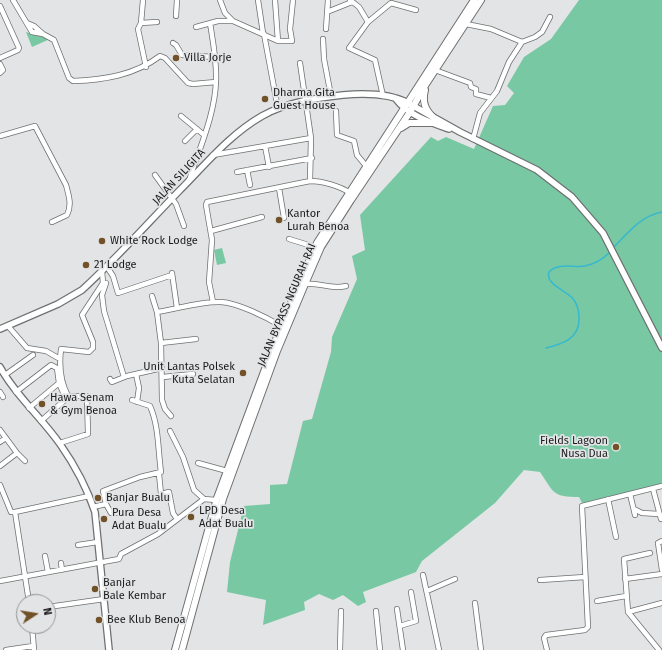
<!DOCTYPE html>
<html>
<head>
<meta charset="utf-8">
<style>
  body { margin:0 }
  #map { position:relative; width:662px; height:650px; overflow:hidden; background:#e2e4e5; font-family:"Fira Sans",sans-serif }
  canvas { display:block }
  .north { position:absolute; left:16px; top:594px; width:40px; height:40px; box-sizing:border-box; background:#e2e4e5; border:1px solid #929495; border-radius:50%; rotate:78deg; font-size:11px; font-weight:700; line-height:16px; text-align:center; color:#1b1b1c }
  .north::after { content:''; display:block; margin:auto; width:14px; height:18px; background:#715127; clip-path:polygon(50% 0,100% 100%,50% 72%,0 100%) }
</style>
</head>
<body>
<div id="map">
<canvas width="662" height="650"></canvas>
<div class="north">N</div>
</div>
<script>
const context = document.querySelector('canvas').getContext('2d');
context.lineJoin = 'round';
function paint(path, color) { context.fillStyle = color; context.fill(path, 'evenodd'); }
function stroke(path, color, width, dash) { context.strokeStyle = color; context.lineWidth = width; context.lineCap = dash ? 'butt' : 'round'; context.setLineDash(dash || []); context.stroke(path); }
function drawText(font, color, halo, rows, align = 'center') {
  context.font = font + ' "Fira Sans",sans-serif'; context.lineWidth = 3.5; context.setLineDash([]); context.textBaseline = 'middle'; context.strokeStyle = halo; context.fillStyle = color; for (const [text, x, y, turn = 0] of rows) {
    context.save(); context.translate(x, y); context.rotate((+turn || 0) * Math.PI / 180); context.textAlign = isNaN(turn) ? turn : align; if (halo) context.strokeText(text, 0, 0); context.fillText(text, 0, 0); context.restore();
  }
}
const green = new Path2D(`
  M579,0h83v485l-80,18 -3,-6c-26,0 -25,-4 -39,-25l-16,-2 -29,33 -73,58 -6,11 -53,20 3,10 -8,4 -15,-11 -10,5 -14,-6 -15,8 1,8 -42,15 3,-25 -39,-8 3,-30 14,-56 26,-2v-19l17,-1 16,-63 9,-2 19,-67 1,-15 25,-58 -5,-23 13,-6 -5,-35 71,-78 7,4 8,-4 28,12 19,-43 12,-1 9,-12 -7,-7 17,-29 27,-18z
  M26,32l24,7 -18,8z
  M222,248l4,15 -9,2 -3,-15z`);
const stream = new Path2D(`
  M612,249c15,-15 28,-33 50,-37
  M546,348c16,-4 34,-9 33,-30 0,-6 -1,-12 -5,-18 -6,-9 -29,-15 -25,-28 9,-10 25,-4 36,-6 10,-2 18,-7 25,-14`);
const minor = new Path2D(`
  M13,0l19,32 11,2 11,6 15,38 4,3c31,-1 62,-6 87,-25l5,2 23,25 5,1 23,-2
  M143,0l-2,23 -3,6 8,38
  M220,0l5,13 8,8 45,20h14l-2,-12 3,-29
  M258,0l5,33
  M275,0l3,41
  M350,0l9,7 9,15
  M0,6l19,42 -1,2 -18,8
  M327,12l25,-10
  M176,16l1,-16
  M27,23l7,3 9,8
  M141,23l16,-1
  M466,24l25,5 31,13
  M196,27l22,-6h15
  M326,29l2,-29
  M264,34l14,75
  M323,39l1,20 7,37
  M173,43l3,2 6,10 33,2
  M300,63l11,75 -1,43
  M0,64l3,6 -3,3
  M435,70l35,13 1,4 5,2v5l15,4
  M383,96l-8,-36 -26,-12 19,-26 23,-19 25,7
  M336,111l1,24 17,6 3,14 10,12
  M181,116l23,19
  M0,136l35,-10 31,59c3,11 6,20 1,30l-15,7
  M473,139l7,-26 17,-22 12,-29 13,-20 13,-5 7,-5 8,-15
  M185,141l12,-12
  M265,146l4,21
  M213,155l98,-17
  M247,170l3,15
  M237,172l75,-14
  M155,175l21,29 8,22
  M189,181c10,-32 26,-66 27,-100 1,-19 -3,-39 -6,-58
  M279,188l5,30
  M211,231l51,-14
  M289,239l26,8
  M107,267l6,9 5,17 54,-18
  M172,273l5,35
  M106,283l-4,12 2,16 20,66
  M305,284c16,-2 24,6 41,2
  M152,296l5,16 4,31 1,57 3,9 6,7
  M213,302l-4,-20 3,-42 -6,-35 1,-3 103,-21c12,0 30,5 40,12
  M157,312c21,-3 42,-11 64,-10 17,1 45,15 60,24
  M8,326l19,22 19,3 14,8
  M161,343l35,-4
  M136,374l3,14 -2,14
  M5,375l28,-20
  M163,377l30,-3
  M110,379l2,3 15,-6 35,-8
  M0,392l3,5
  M16,392l35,-27 6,3 2,15 7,16 -25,22
  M29,408l30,-25
  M0,430l17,23 -17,13
  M170,431l13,26 11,33 10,9 12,1
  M0,442l6,-4
  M60,443l28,-9 -1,-38h-19c-8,-15 -9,-31 -7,-47l28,3 4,-4v-6l-11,-27 21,-32 -1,-12
  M17,453l8,8
  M198,463l29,8
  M159,474l2,20 8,-2 4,21 4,6
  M0,485l11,27h4
  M653,489l8,30
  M630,494l5,21
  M608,499l8,38
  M106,504l-3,-13 37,-14 21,-5c-3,-21 -2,-46 -11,-66l-18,-6
  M93,507l13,-3 5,9 18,-1
  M634,509l8,4 17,1
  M15,512l14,90
  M15,512l74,-16
  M662,541l-4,2 4,27
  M78,545l20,-3
  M650,553l-26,6 4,53 31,38
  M45,556l3,16
  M61,563l1,7
  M423,575l16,75
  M625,579l37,-5
  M540,580l45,-3
  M0,581l119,-22 2,-5 37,-20 46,-35
  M427,591l28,-12
  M597,601l29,-5
  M475,603l6,47
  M48,607l56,-8
  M397,609l6,41
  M376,611l4,39
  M628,612l34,-9
  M32,626l2,24
  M400,626l16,-5 -5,-29
  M6,650l27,-4
  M340,650l1,-39
  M547,650l-3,-12 2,-3 39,-5 3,-3 -6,-121 80,-20`);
const major = new Path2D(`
  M396,99c12,16 33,23 53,30
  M0,329l58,-25 24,-14c34,-31 65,-66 97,-99 26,-26 50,-56 83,-75 25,-14 53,-18 81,-21 22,-2 46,-2 65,8l52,29 77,38 35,27 31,36 59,115
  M0,367c16,29 41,50 60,77 14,20 27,44 35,68l14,138`);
const highway = new Path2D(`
  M425,90c-3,12 0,20 9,28
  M401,128l8,-5h23
  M175,650l42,-152 64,-172 36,-83 157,-243
  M182,650l41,-151 54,-148 28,-67 16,-37 30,-47 59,-88 16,-28 55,-84`);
const markers = [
  [176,58,4,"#715127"],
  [265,99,4,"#715127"],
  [279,220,4,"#715127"],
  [102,241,4,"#715127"],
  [86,265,4,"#715127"],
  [243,373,4,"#715127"],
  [42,404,4,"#715127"],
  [616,447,4,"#715127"],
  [98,498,4,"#715127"],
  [191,517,4,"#715127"],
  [104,519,4,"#715127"],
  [95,589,4,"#715127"],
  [99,620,4,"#715127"]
];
const poiNames = [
  ["Villa Jorje",184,58],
  ["Dharma Gita",273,93],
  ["Guest House",273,106],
  ["Kantor",287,214],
  ["Lurah Benoa",287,227],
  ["White Rock Lodge",110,241],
  ["21 Lodge",94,265],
  ["Unit Lantas Polsek",235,367,"right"],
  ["Kuta Selatan",235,380,"right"],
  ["Hawa Senam",50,398],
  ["& Gym Benoa",50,411],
  ["Fields Lagoon",608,441,"right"],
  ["Nusa Dua",608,454,"right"],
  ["Banjar Bualu",106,498],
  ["LPD Desa",199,511],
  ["Adat Bualu",199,524],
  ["Pura Desa",112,513],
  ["Adat Bualu",112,526],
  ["Banjar",103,583],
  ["Bale Kembar",103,596],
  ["Bee Klub Benoa",107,620]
];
const streetNames = [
  ["JALAN SILIGITA",179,177,-47],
  ["JALAN BYPASS NGURAH RAI",287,305,-67]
];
paint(green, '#78c9a3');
stroke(stream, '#37b8ce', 1.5);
stroke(minor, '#6f7071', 6);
stroke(major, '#6f7071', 8);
stroke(highway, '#6f7071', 8);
stroke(minor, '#fff', 4.5);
stroke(major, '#fff', 5.5);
stroke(highway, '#fff', 6);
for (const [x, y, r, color] of markers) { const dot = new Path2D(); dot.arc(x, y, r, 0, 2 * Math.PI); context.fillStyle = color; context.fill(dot); stroke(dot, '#e2e4e5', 1.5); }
drawText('11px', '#1b1b1c', '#e2e4e5', poiNames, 'left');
drawText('11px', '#1b1b1c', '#e2e4e5', streetNames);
</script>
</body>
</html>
